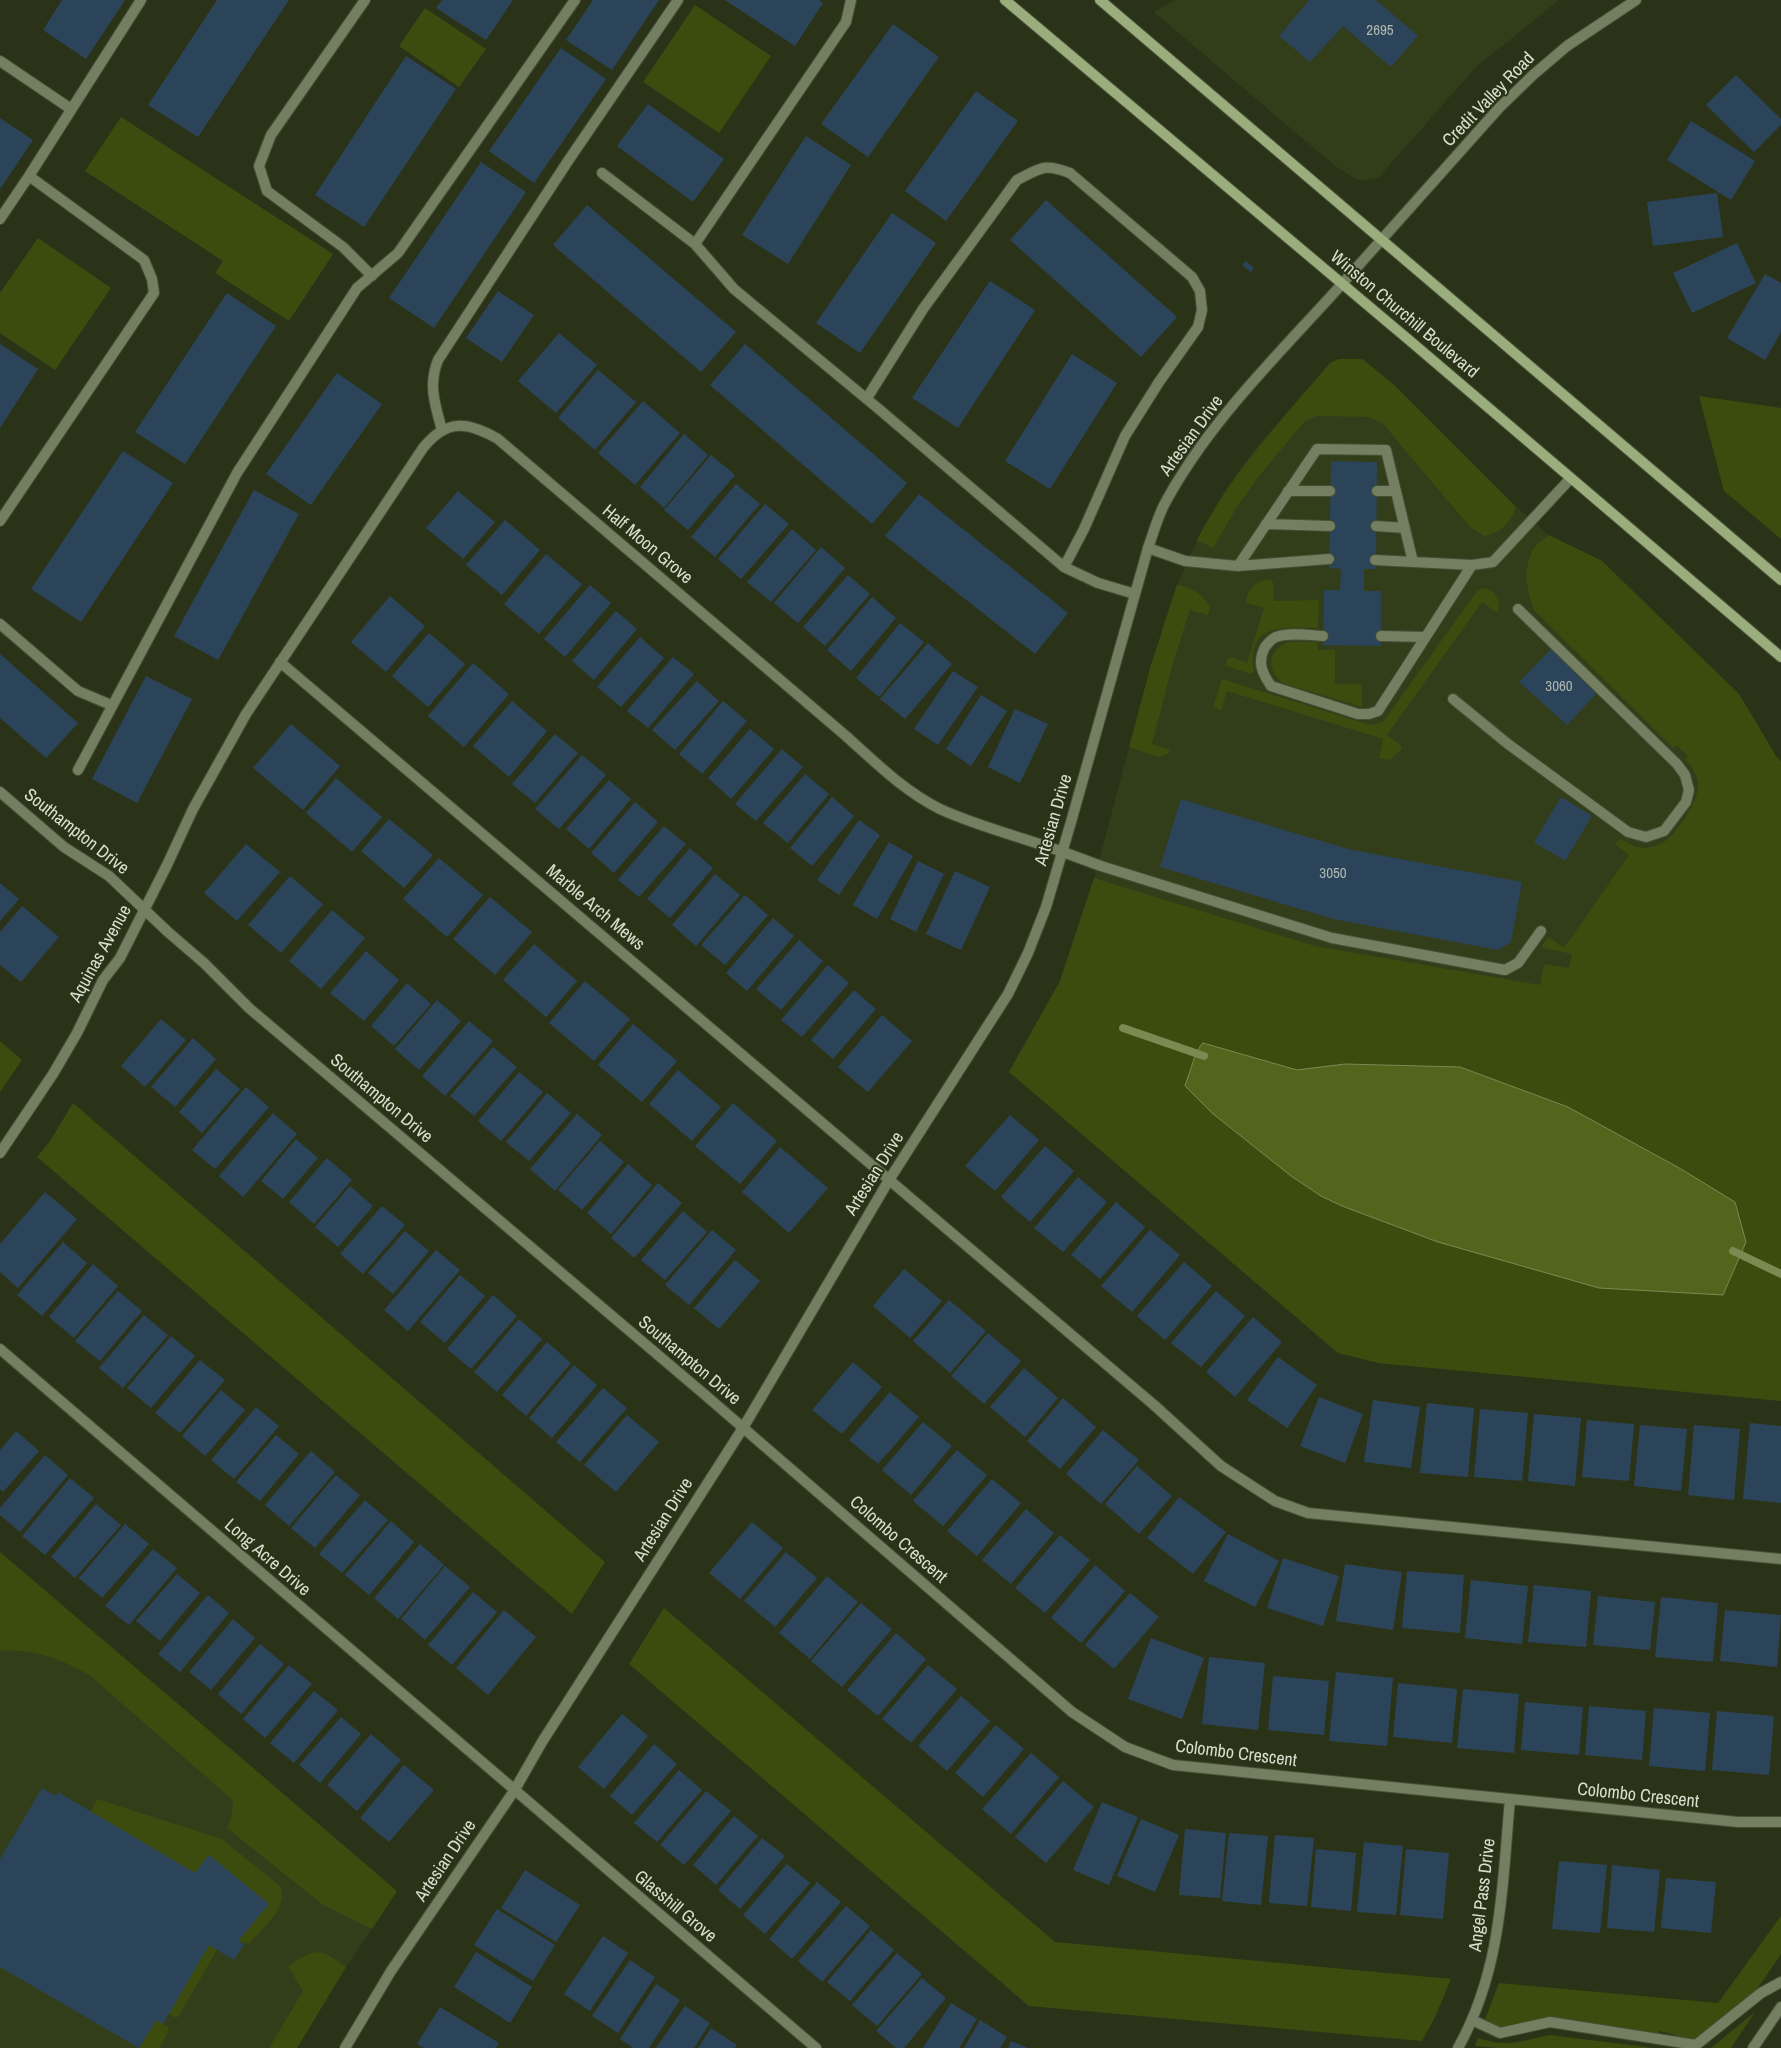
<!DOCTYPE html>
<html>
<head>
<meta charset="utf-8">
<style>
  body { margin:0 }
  canvas { display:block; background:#2a3318 }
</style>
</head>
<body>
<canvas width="1781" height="2048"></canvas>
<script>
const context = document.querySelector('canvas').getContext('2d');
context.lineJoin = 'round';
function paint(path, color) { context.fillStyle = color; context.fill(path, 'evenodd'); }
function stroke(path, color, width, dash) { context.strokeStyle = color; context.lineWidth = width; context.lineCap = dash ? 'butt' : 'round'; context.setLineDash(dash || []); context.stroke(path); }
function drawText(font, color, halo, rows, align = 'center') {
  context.font = font + ' "Archivo Narrow",sans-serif'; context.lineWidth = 4; context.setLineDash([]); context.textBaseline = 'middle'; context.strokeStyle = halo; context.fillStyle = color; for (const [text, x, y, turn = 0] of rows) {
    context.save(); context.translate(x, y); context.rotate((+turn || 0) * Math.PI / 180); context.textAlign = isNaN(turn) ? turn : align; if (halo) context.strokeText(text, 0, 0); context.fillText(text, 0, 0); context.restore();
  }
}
const built = new Path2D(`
  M1175,0h384l-83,67 -98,111 -18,3 -23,-14 -22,-18 -161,-137z
  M1339,359h23l31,25 123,123 33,28 53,26 137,133 22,36 -188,272 -264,-45 -217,-70 59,-222 26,-80 18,-40 30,-54 26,-37 79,-91z
  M0,1552l397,339 -51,76 -49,81h-297z`);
const green = new Path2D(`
  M695,5l76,51 -52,77 -76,-51z
  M425,8l61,41 -27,38 -60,-41z
  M121,117l212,137 -44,67 -74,-48 8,-12 -138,-90z
  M38,238l73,50 -56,82 -55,-37v-40z
  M1339,359h23l31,25 123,123c-6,16 -15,26 -32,29l-14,-9 -87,-103 -14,-7 -52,-1 -12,5 -46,55 -22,31 -24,41 -16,-8c36,-69 83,-118 133,-177z
  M1699,396l82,12v131l-57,-48z
  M1549,535l53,26 74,72 63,61 37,62 5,5v640l-403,-38 -40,-10 -329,-281 51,-91 34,-103 221,68 225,39 4,-21 25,4 3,-14 -29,-6 -1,-3 5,-6 3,-1 14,10 65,-93 -14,-11 5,-5c5,2 12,7 17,8 8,2 20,0 27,-5 13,-9 33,-39 34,-55 0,-11 -5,-20 -13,-27l3,-4 -11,-11 -4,3 -139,-138c-7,-20 -12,-42 0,-62 3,-5 10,-9 15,-13z
  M1270,579l3,3 1,19 45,-1 -1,28c-35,-1 -72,-5 -64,44l-3,2 -25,-8 2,-8 3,-1 16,6 17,-55 -18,-5c1,-15 10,-22 24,-24z
  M1177,585c13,0 26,11 33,22l-2,8 -18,-5 -18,56 -20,78 18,6 -2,4 -10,3 -29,-10 22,-82z
  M1482,588c12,1 18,11 17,22l-3,2 -14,-10 -95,133 14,10 1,3 -12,12 -11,-2 4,-19 -156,-48 -6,19 -8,-3 9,-28 148,46 13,-3 94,-131z
  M1287,642h30l1,8h17v34h25l2,2v21l-80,-24c-16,-15 -14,-31 5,-41z
  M0,1041l22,19 -22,32z
  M73,1103l532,459 -33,52 -535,-457 13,-16z
  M0,1552l397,339 -25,38 -50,-25 -95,-76 5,-13 1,-15 -144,-125c-27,-16 -57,-27 -89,-24z
  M664,1608l391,334 396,37 -16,38 -13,24 -393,-35 -400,-342z
  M97,1799l125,40 58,47c9,22 -18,43 -31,58l-11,-3 31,-37 -59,-48 -15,17 -104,-61z
  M1781,1916v38l-28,41 -60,49 -17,-4v-5l-17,-4 -2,5 -97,-13 -48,9 -28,-10 15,-39 219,20z
  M209,1945l8,5 -39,67h-4l-6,-3z
  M317,1952l10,2 19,13 -49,81h-28l34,-57 -15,-25 20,-12z
  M1755,2012l-24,36h-20z
  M156,2020l12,7 1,4 -10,17h-20z
  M1550,2035l104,13h-156l-23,-2 3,-8c32,10 41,3 72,-3z`);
const water = new Path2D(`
  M1203,1043l94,27 48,-6 115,3 108,40 113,62 54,33 11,40 -23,53 -124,-7 -161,-46 -96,-36 -21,-10 -30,-20 -79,-63 -27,-27 11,-33z`);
const stream = new Path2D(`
  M1123,1028l81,28
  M1733,1251l48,23`);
const building = new Path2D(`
  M62,0h63l-39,59 -43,-29z
  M217,0h72l-91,137 -50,-32z
  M442,0h71l-27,40 -50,-32z
  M593,0h66l-47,70 -46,-30z
  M725,0h94l4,3 -28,43z
  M1309,0h67l42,36 -27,31 -48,-41 -33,36 -31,-26z
  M893,24l46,33 -71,100 -47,-33z
  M561,48l45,31 -72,104 -45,-32z
  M406,56l50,33 -92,138 -49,-32z
  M1736,75l45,44v6l-27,27 -48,-47z
  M976,91l42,30 -72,100 -41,-30z
  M648,104l76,55 -31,43 -76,-56z
  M0,118l33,22 -33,49z
  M1691,121l64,40 -24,39 -64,-40z
  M806,136l45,29 -63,99 -46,-29z
  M481,162l45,30 -92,136 -45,-30z
  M1717,193l6,44 -70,9 -6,-44z
  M1046,200l131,117 -36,40 -131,-117z
  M587,205l149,127 -35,40 -148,-127z
  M892,213l44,30 -76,110 -44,-30z
  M1737,243l19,40 -64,30 -19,-40z
  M1246,261l8,7 -3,4 -9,-7z
  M1765,274l16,9v49l-16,28 -38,-22z
  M990,281l45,29 -77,118 -46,-30z
  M498,291l36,24 -32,47 -36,-24z
  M227,293l49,33 -91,138 -50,-32z
  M559,333l38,32 -41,48 -38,-32z
  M0,344l38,25 -38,59z
  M745,344l162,139 -35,41 -162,-139z
  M1072,354l45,29 -67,106 -45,-28z
  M598,370l38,32 -41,48 -37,-32z
  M337,373l45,31 -71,101 -45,-31z
  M643,401l37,32 -45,52 -37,-32z
  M684,434l24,21 -44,53 -24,-21z
  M123,451l50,32 -92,139 -50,-33z
  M711,455l24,20 -47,55 -24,-20z
  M1331,461l46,1 -1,107h-12v22h17v55l-58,-1 1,-55h16l1,-21 -12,-1z
  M736,484l24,20 -45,53 -24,-20z
  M254,490l45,24 -81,146 -44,-24z
  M458,491l37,31 -32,37 -37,-31z
  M919,494l149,119 -33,41 -150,-118z
  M765,504l24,20 -48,55 -23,-20z
  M505,520l35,30 -38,45 -36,-30z
  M792,529l24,21 -45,52 -24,-20z
  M821,547l24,21 -47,55 -24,-20z
  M546,554l36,30 -43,50 -35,-30z
  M848,575l22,19 -45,52 -22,-19z
  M590,585l21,18 -46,54 -21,-18z
  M390,596l35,30 -39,46 -35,-30z
  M872,597l24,21 -45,53 -24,-21z
  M616,611l21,18 -43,51 -22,-19z
  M900,623l24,19 -45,55 -23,-19z
  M429,633l36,31 -37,43 -36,-31z
  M640,637l24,21 -43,49 -24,-20z
  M928,643l24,21 -47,55 -25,-20z
  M1552,648l46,44 -31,33 -48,-43z
  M0,654l78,69 -32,35 -46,-40z
  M673,657l21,17 -46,54 -21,-17z
  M473,663l36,31 -45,53 -36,-31z
  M953,671l25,16 -40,58 -24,-16z
  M146,676l46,23 -55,104 -45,-24z
  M697,681l22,20 -44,49 -23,-20z
  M981,695l26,16 -36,55 -25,-17z
  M512,701l35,30 -38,46 -36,-31z
  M723,701l24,20 -45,53 -23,-20z
  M1015,709l33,15 -28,59 -32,-16z
  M291,724l49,42 -37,44 -50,-42z
  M750,729l24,20 -43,50 -23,-21z
  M555,734l23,19 -43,50 -23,-19z
  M782,749l21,18 -47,54 -21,-17z
  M582,755l24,20 -47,54 -24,-20z
  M805,774l24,20 -41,49 -25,-20z
  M336,778l46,39 -30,35 -46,-39z
  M609,780l22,19 -42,50 -23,-20z
  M832,797l22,19 -42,50 -22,-18z
  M1561,797l31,19 -27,45 -31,-19z
  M1181,799l167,50 174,33 -11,60 -13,8 -165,-31 -173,-52z
  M635,802l23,20 -44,51 -23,-20z
  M389,819l44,36 -29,33 -43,-37z
  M859,820l21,15 -41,60 -22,-15z
  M664,826l22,18 -47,53 -21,-17z
  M889,842l24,14 -36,63 -24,-14z
  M246,844l34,28 -43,49 -33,-28z
  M690,848l23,20 -43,50 -23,-19z
  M439,858l44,37 -36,42 -44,-38z
  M918,861l26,13 -28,58 -26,-13z
  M955,871l35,16 -29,63 -35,-16z
  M715,874l25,21 -44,51 -24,-21z
  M290,876l33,28 -42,49 -33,-28z
  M0,883l19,16 -19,22z
  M745,895l23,20 -43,50 -24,-20z
  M490,897l42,35 -37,43 -42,-36z
  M22,906l37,31 -38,45 -21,-17v-33z
  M332,910l33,28 -44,51 -32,-28z
  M773,918l21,18 -47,55 -21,-18z
  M799,940l24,21 -42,49 -25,-21z
  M534,944l43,37 -31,36 -43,-37z
  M366,951l33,29 -35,41 -34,-28z
  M828,965l21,18 -47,54 -21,-17z
  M585,981l45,38 -36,42 -45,-38z
  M407,983l24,21 -37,42 -23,-20z
  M854,990l22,19 -43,50 -22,-19z
  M437,1000l24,21 -42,49 -24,-21z
  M882,1015l30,26 -44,51 -30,-25z
  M161,1019l25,21 -41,47 -24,-21z
  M469,1021l24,20 -48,55 -23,-20z
  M633,1024l44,37 -35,41 -44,-37z
  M193,1038l23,21 -41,48 -24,-20z
  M493,1047l24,20 -43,49 -24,-20z
  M216,1069l24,20 -38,44 -23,-21z
  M678,1070l43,37 -29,34 -43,-37z
  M519,1072l24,20 -42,49 -23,-20z
  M246,1087l23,20 -54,62 -23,-19z
  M547,1093l24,20 -42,48 -23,-19z
  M733,1103l44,38 -37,43 -45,-38z
  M273,1113l24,21 -54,63 -24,-21z
  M577,1114l25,21 -47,56 -25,-22z
  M1010,1115l29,25 -44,51 -30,-25z
  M296,1139l22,19 -35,41 -22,-18z
  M600,1141l24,21 -42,48 -24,-20z
  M1045,1146l29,25 -44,51 -29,-25z
  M780,1147l48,41 -39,45 -47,-41z
  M327,1158l25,22 -38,44 -25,-22z
  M628,1164l24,21 -41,49 -24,-21z
  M1078,1177l29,25 -44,50 -29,-24z
  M658,1183l24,20 -48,55 -23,-20z
  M350,1186l23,20 -35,41 -23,-20z
  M45,1192l32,27 -59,69 -18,-16v-28z
  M1116,1202l29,25 -45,52 -29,-24z
  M382,1206l23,19 -42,49 -23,-20z
  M683,1211l24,21 -42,48 -24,-20z
  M712,1230l24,20 -47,55 -24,-20z
  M1150,1230l30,25 -48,57 -31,-26z
  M405,1231l24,20 -36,43 -25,-21z
  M63,1242l24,21 -45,53 -25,-21z
  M436,1250l24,20 -52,61 -24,-21z
  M735,1260l25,21 -41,48 -25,-21z
  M1184,1262l28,24 -47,54 -28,-24z
  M93,1264l25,22 -44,52 -25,-21z
  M904,1269l38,32 -32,37 -37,-32z
  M460,1275l25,21 -40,47 -25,-21z
  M118,1291l24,20 -42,50 -25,-20z
  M1216,1291l29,25 -44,51 -30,-24z
  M493,1295l24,21 -46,53 -24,-20z
  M949,1300l37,31 -36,42 -37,-32z
  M144,1315l24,20 -45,53 -24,-20z
  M1253,1317l29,25 -47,55 -29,-25z
  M519,1319l23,20 -45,53 -23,-20z
  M988,1333l33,28 -37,43 -33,-28z
  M171,1336l24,20 -44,52 -24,-20z
  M547,1342l24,21 -45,53 -24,-21z
  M1278,1357l39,28 -30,43 -40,-28z
  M200,1360l25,20 -45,53 -25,-20z
  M853,1362l29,25 -40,47 -30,-24z
  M574,1365l23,20 -45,53 -23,-20z
  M1024,1368l34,30 -33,39 -35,-30z
  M603,1388l24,20 -47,54 -24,-20z
  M221,1390l24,20 -40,46 -23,-20z
  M890,1392l29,25 -41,47 -29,-24z
  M1319,1397l44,17 -18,49 -45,-17z
  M1063,1398l33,29 -36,42 -33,-28z
  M1373,1400l47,7 -9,61 -47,-6z
  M1427,1403l47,5 -6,69 -48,-4z
  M256,1407l23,19 -45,53 -23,-19z
  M1480,1409l48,4 -6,68 -48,-4z
  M1534,1414l47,4 -6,68 -47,-5z
  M627,1415l32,27 -43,50 -32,-27z
  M1587,1420l47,4 -5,57 -47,-4z
  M923,1422l29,24 -41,49 -29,-25z
  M1750,1423l31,3v77l-38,-4z
  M1640,1425l47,4 -6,62 -47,-5z
  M1694,1425l46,4 -6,71 -46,-5z
  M1103,1430l36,30 -38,44 -35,-30z
  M16,1431l23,20 -36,41 -3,-3v-39z
  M276,1435l23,19 -39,47 -24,-19z
  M957,1450l30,25 -44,51 -30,-25z
  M311,1451l24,21 -46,54 -24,-21z
  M45,1455l23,20 -48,57 -20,-17v-7z
  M1137,1466l35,30 -33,38 -34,-30z
  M336,1475l24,20 -45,53 -24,-20z
  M70,1478l24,20 -49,57 -23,-19z
  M992,1479l29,24 -44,53 -30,-25z
  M1179,1497l47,35 -33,42 -46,-36z
  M365,1500l23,20 -46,53 -23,-19z
  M96,1504l25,21 -46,53 -24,-21z
  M1026,1509l28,24 -43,51 -29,-24z
  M391,1521l23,21 -45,53 -24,-20z
  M752,1522l31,26 -43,51 -31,-26z
  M125,1524l24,20 -47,54 -23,-20z
  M1228,1534l51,27 -24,46 -51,-26z
  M1060,1535l30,25 -45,53 -30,-25z
  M420,1544l24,21 -46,54 -24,-21z
  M153,1549l24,19 -48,57 -24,-19z
  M786,1552l31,26 -42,49 -31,-26z
  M1283,1558l56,18 -16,50 -56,-18z
  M1345,1564l57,8 -9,58 -57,-9z
  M1095,1565l30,26 -44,52 -30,-25z
  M445,1566l25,21 -45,53 -24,-21z
  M1407,1571l57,4 -4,58 -58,-5z
  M177,1574l23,19 -40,48 -24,-20z
  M827,1576l31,26 -48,57 -31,-26z
  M1471,1580l57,6 -6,58 -57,-6z
  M1534,1585l57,6 -5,56 -58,-5z
  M473,1592l24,20 -45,53 -24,-20z
  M1130,1593l29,24 -45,52 -29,-24z
  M208,1595l21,18 -49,59 -22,-18z
  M1598,1596l57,6 -5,48 -57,-5z
  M1661,1597l57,6 -5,59 -58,-5z
  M861,1603l31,26 -50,58 -31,-26z
  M504,1610l32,27 -48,58 -32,-27z
  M1725,1610l56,5 -4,52 -57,-6z
  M233,1619l22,19 -44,52 -22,-18z
  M896,1633l30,26 -48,57 -31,-26z
  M1151,1638l53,20 -22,61 -54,-20z
  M260,1644l24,20 -43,50 -23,-20z
  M1209,1657l56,6 -7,67 -56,-6z
  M289,1665l23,19 -47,54 -22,-19z
  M928,1665l29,24 -46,54 -29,-24z
  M1336,1672l57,6 -6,68 -58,-5z
  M1273,1676l56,5 -5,54 -56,-5z
  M1398,1683l59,6 -5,54 -59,-6z
  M1463,1689l56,5 -5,59 -57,-5z
  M314,1691l24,19 -44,53 -24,-20z
  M961,1696l29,25 -43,50 -29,-25z
  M1525,1702l58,5 -4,48 -58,-5z
  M1589,1706l57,5 -4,49 -57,-5z
  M1654,1708l56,5 -5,58 -56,-5z
  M1717,1711l57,5 -5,59 -57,-5z
  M622,1714l26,22 -44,53 -26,-22z
  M341,1717l20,17 -41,49 -21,-18z
  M996,1725l28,24 -41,48 -28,-24z
  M371,1734l30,26 -44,51 -30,-26z
  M654,1744l23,20 -45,51 -22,-19z
  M1031,1753l28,24 -48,57 -29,-25z
  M404,1765l30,25 -45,52 -29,-24z
  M679,1770l23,20 -45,52 -23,-19z
  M1063,1781l31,26 -48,56 -31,-26z
  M42,1788l14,8 2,-4 137,81 14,-18 60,49 -31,37 6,3 -10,16 -25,-15 -46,79 -7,-4 -17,28 -139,-81v-108z
  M706,1791l25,20 -47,54 -24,-20z
  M1102,1802l36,15 -29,68 -36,-15z
  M734,1816l24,20 -42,49 -23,-20z
  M1141,1819l38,16 -24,57 -38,-16z
  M1185,1829l41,4 -6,65 -41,-3z
  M1229,1833l39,3 -7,69 -39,-4z
  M1275,1835l39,3 -7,68 -38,-3z
  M762,1838l23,18 -45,53 -22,-19z
  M1364,1842l39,4 -7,69 -39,-3z
  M1316,1849l40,4 -5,58 -40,-4z
  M1406,1849l43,4 -6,66 -43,-4z
  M1559,1861l48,4 -7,68 -48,-4z
  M787,1864l23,19 -45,51 -22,-19z
  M1612,1865l48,5 -6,62 -47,-4z
  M525,1870l55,35 -24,37 -55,-34z
  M1666,1878l50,4 -5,51 -50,-5z
  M817,1882l24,20 -49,57 -23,-20z
  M846,1906l24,20 -48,56 -24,-21z
  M497,1909l58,36 -22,36 -59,-36z
  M871,1930l23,20 -44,51 -23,-19z
  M603,1936l25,17 -38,58 -26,-17z
  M476,1952l56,35 -22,36 -56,-36z
  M897,1953l25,21 -45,52 -25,-21z
  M630,1960l25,17 -37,56 -26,-17z
  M922,1978l24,20 -42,50h-8l-20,-17z
  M656,1984l24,16 -31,48h-16l-13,-9z
  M951,2003l26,16 -18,29h-36z
  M685,2006l25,17 -16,25h-38z
  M440,2007l59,36 -3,5h-72l-7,-4z
  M980,2020l27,17 -7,11h-36z
  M711,2028l26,17 -2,3h-37z
  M1011,2041l17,7h-20z`);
const service = new Path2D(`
  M365,0l-94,135 -12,31 8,25 76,56 29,29
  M0,61l71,48
  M602,173l93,71 39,45 146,121 184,157 34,16 37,11
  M0,219l29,-43 112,-176
  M695,244l151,-222 5,-22
  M867,398l56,-89 94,-129c24,-12 27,-17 53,-7l122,104 8,14 2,19 -4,17 -39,55 -34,54 -41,93 -20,38
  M1288,491h42
  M1377,491h19
  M0,521l154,-228 -2,-14 -8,-19 -115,-84
  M1266,524l64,2
  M1376,526l29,2
  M1148,548l37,13 53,5 91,-7
  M1375,560l97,5 21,-3 77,-83
  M1238,566l79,-117 69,1 27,112
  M0,624l78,67 33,14
  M1323,636c-14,-1 -34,-4 -47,1 -5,2 -8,6 -11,10 -8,15 -3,26 6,39l87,28h11l9,-3 94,-146
  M1381,636l44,1
  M1453,699l55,45 120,88 18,5 18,-6 22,-29 3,-12 -4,-15 -8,-11 -159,-155
  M78,770l159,-297 120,-185 41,-35 177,-253
  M1063,852l38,14 231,72 173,32 13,-7 23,-32
  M1472,2020l28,13 50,-11 146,23 65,-52 20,-11
  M1753,2048l28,-41`);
const pedestrian = new Path2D(`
  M442,430c-7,-25 -14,-45 -4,-70l130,-199 110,-161`);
const minor = new Path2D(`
  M280,662l874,743 67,61 54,35 33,12 473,46
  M0,792l64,55 45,29 59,56 36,31 45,45 455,386 368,318 53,35 48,18 565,57h43
  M0,1153l53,-79 24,-41 26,-53 17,-22 47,-93 26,-56 53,-95 177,-266c24,-30 45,-26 75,-9l348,297c30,27 58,55 94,73 39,18 82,28 123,43
  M0,1349l816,699
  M345,2048l46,-77 123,-180 28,-49 201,-314 146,-248 119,-186 20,-41 18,-46 25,-85 77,-274c5,-14 9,-29 16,-43 44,-83 115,-151 178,-221
  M1458,2048c44,-79 44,-161 52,-249`);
const tertiary = new Path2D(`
  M1342,284l157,-176 34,-33 34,-29 69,-46`);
const secondary = new Path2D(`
  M1005,0l404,340 372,317
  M1100,0l681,580`);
const numberNames = [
  ["2695",1380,31],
  ["3060",1559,687],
  ["3050",1333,874]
];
const streetNames = [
  ["Credit Valley Road",1489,100,-46],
  ["Winston Churchill Boulevard",1404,315,40],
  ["Artesian Drive",1192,436,-54],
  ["Half Moon Grove",647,545,40],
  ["Artesian Drive",1054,820,-74],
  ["Southampton Drive",76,832,38],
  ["Marble Arch Mews",595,908,40],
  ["Aquinas Avenue",101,954,-61],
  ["Southampton Drive",381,1099,40],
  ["Artesian Drive",875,1174,-58],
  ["Southampton Drive",689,1361,40],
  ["Artesian Drive",664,1520,-58],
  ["Colombo Crescent",898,1540,41],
  ["Long Acre Drive",267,1558,41],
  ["Colombo Crescent",1236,1754,7],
  ["Colombo Crescent",1638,1796,6],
  ["Artesian Drive",446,1861,-56],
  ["Angel Pass Drive",1483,1895,-83],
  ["Glasshill Grove",675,1907,40]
];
paint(built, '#323d1a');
paint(green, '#3b4c0e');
paint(water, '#51651d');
stroke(water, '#7a8a52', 1);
stroke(stream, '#7a8a52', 8);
paint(building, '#2c4459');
stroke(service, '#464f35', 12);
stroke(pedestrian, '#464f35', 12);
stroke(minor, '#464f35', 12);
stroke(tertiary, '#464f35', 12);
stroke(secondary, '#464f35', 12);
stroke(service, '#747f62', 10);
stroke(pedestrian, '#747f62', 10);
stroke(minor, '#747f62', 10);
stroke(tertiary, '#747f62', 10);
stroke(secondary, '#9bac7d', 10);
drawText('15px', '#aeb8b1', null, numberNames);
drawText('18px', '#d9dfce', '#2a3318', streetNames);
</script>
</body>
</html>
